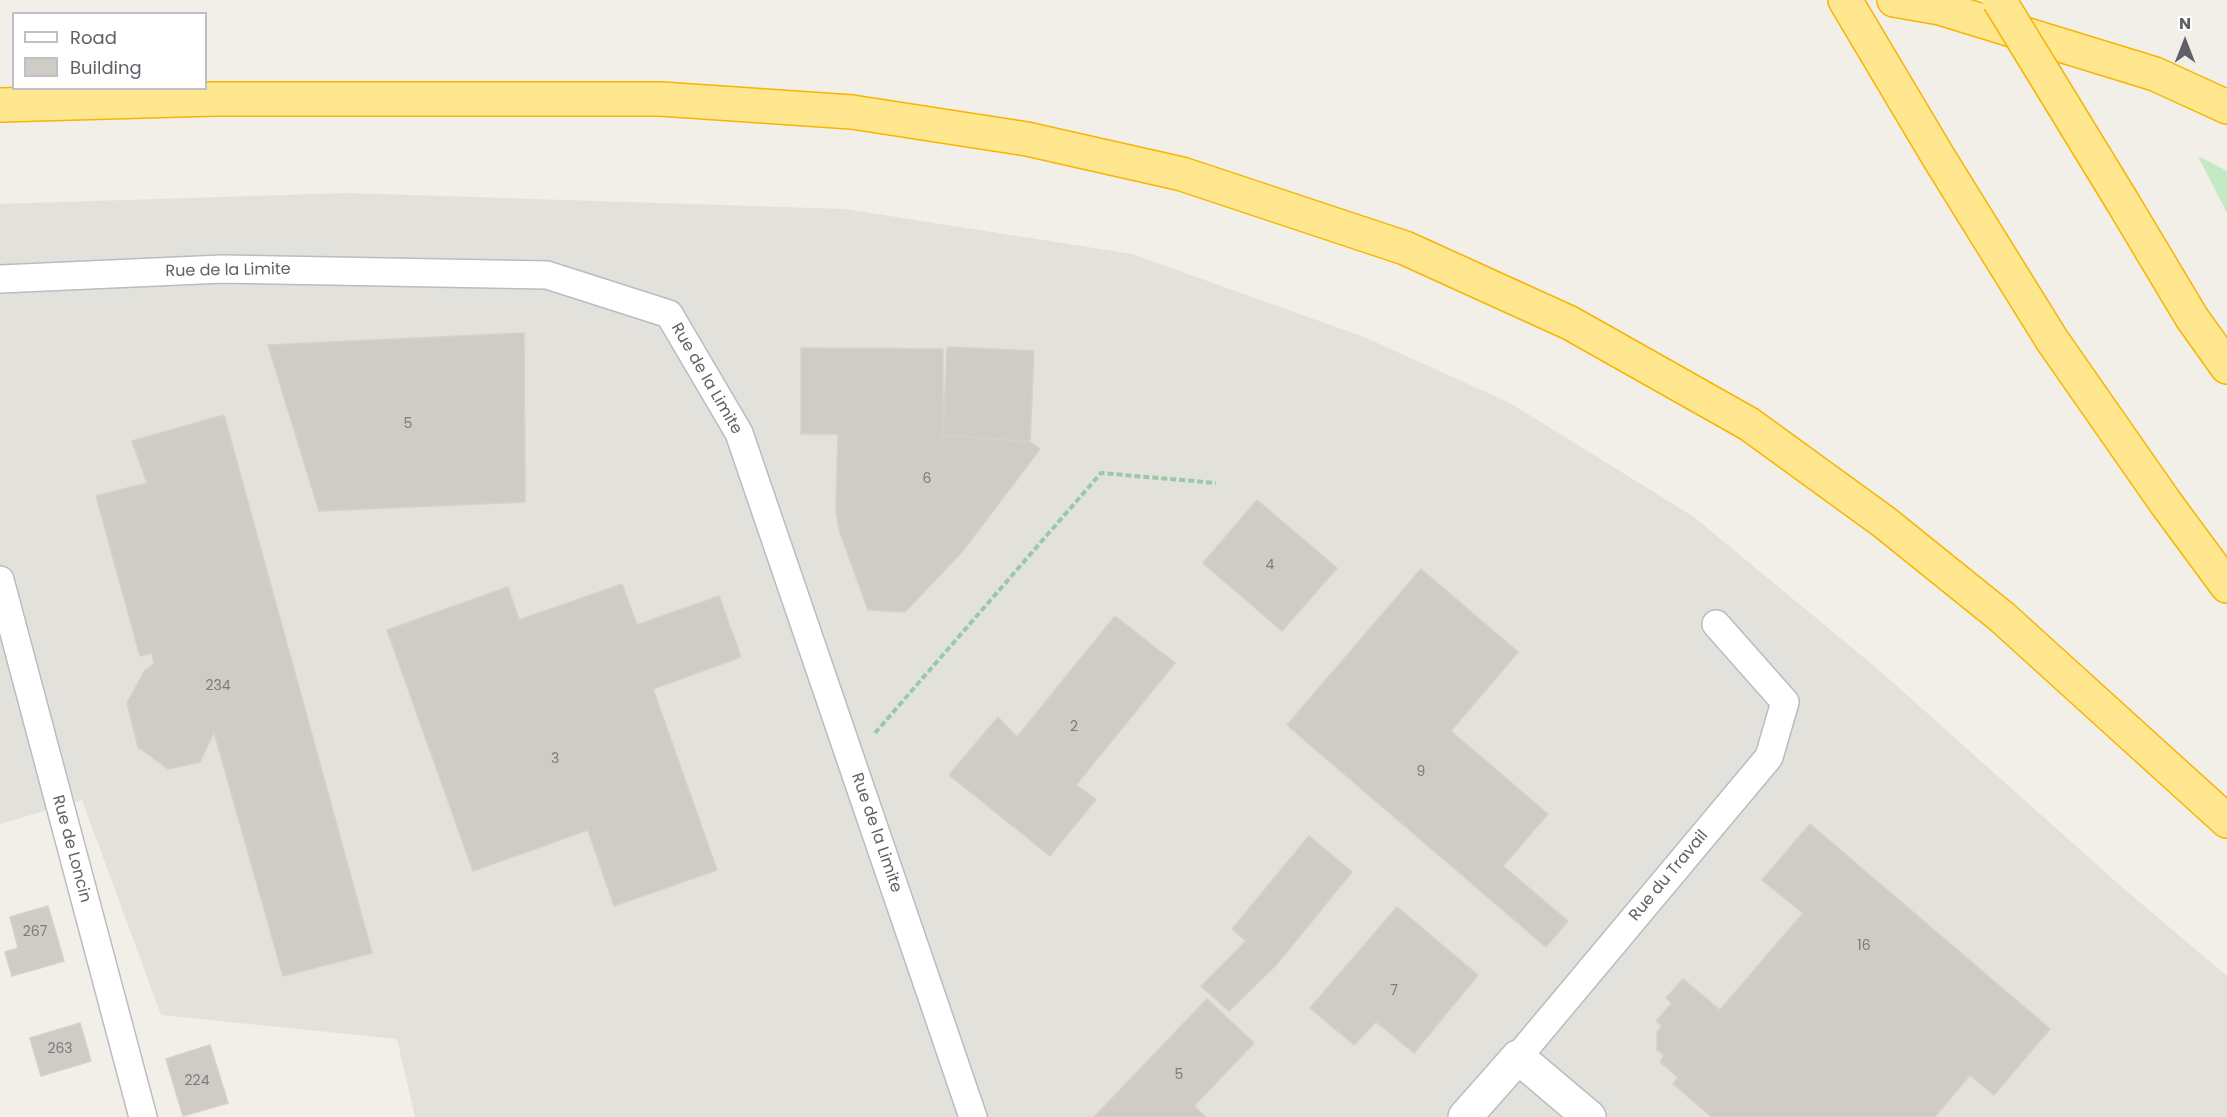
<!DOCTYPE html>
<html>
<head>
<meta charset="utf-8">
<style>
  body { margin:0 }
  #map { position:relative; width:2227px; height:1117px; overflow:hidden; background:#f1efe7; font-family:Poppins,sans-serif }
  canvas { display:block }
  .legend { position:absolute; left:12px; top:12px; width:195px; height:78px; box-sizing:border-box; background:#fff; border:2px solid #bfc0c3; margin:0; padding:8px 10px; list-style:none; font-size:18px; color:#5e6268 }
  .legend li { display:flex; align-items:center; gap:12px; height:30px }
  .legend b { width:30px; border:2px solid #bfc0c3 }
  .north { position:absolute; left:2155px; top:12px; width:60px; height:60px; -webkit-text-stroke:4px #fff; paint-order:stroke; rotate:0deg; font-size:16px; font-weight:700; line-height:24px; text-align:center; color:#5e6268 }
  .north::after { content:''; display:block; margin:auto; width:21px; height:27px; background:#5e6268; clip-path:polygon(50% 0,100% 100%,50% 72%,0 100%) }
</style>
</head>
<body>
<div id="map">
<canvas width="2227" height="1117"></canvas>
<ul class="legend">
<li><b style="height:8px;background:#fff"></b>Road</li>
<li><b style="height:16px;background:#ceccc5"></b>Building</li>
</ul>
<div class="north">N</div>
</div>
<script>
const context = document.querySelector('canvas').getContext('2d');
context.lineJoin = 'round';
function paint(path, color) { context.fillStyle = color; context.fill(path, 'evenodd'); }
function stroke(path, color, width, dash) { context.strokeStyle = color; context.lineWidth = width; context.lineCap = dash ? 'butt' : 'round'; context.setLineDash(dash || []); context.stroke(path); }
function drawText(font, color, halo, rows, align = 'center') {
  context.font = font + ' Poppins,sans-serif'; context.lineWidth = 4.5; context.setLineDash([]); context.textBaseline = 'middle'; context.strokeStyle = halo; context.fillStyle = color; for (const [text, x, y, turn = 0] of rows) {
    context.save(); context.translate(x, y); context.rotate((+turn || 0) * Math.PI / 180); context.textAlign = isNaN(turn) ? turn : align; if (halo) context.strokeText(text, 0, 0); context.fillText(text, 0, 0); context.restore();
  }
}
const industrial = new Path2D(`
  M347,193l498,16 287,45 232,83 146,66 184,114 186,154 244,218 103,87v141h-1812l-18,-78 -236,-24 -79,-215 -82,24v-620z`);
const green = new Path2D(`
  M2198,156l29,15v42z`);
const building = new Path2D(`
  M524,333l1,169 -206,9 -51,-166z
  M947,347l87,4 -4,91 -87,-7z
  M801,348l142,1v86l87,7 10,7 -78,103 -57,60 -37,-2 -29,-80 -3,-21 2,-75h-37z
  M224,415l148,538 -89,23 -69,-244 -14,30 -32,7 -30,-22 -11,-44 18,-33 9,-6 -2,-11 -12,3 -44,-160 51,-13 -15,-42z
  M1257,500l80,68 -55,63 -79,-68z
  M1421,569l97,83 -67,79 97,83 -45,52 65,55 -22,26 -259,-222z
  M622,584l15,41 82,-29 22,61 -88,32 64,181 -103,36 -26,-76 -115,41 -86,-241 121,-43 11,33z
  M1115,616l60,47 -99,122 20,14 -46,57 -101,-81 49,-58 19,20z
  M1810,824l240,205 -56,66 -24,-20 -35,42h-223l-39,-33 5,-7 -18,-15 4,-7 -7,-5v-17l5,-7 -6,-5 16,-18 -6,-5 17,-19 37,31 83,-97 -41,-33z
  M1309,836l43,36 -76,93 -47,46 -28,-25 45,-45 -14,-12z
  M48,906l16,55 -52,15 -7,-24 13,-4 -8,-31z
  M1397,907l81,68 -64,78 -38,-31 -22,23 -44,-37z
  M1207,999l47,44 -60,63 12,11h-112z
  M80,1023l11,38 -50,15 -11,-38z
  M210,1045l18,58 -45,13 -17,-57z`);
const path = new Path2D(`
  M875,733l226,-260 115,10`);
const street = new Path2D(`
  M0,279l222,-10 325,6 122,39 70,119 234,684
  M0,580l143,537
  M1518,1057l251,-300 16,-55 -69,-78`);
const secondary = new Path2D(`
  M1465,1117l53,-60 71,60`);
const highway = new Path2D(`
  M1845,0l94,158 113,182 113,162 62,84
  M1894,0l46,8 215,66 72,33
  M0,105l214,-6h447l191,13 175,27 155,35 223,74 165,75 179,101 135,98 118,95 225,204
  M2122,201l70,117 35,49`);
const highwayBridge = new Path2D(`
  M1999,0l123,201`);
const numberNames = [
  ["5",408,424],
  ["6",927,479],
  ["4",1270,565],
  ["234",218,686],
  ["2",1074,727],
  ["3",555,759],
  ["9",1421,772],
  ["267",35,932],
  ["16",1864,946],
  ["7",1394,991],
  ["263",60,1049],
  ["5",1179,1075],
  ["224",197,1081]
];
const streetNames = [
  ["Rue de la Limite",228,271,-1],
  ["Rue de la Limite",706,379,60],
  ["Rue de la Limite",876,833,71],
  ["Rue de Loncin",71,849,75],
  ["Rue du Travail",1669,876,-50]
];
paint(industrial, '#e2e1db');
paint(green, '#c2eac3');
paint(building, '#ceccc5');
stroke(building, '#d6d1c4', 1.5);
stroke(street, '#b9bcc1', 30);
stroke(secondary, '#babdc3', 36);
stroke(highway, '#f8b400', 36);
stroke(path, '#99c9a9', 4, [6, 3]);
stroke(street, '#fff', 27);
stroke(secondary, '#fff', 33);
stroke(highway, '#ffe790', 33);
stroke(highwayBridge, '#f8b400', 36, []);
stroke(highwayBridge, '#ffe790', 33);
drawText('14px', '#7a7c7f', null, numberNames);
drawText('16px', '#5e6268', '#fff', streetNames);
</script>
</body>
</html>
